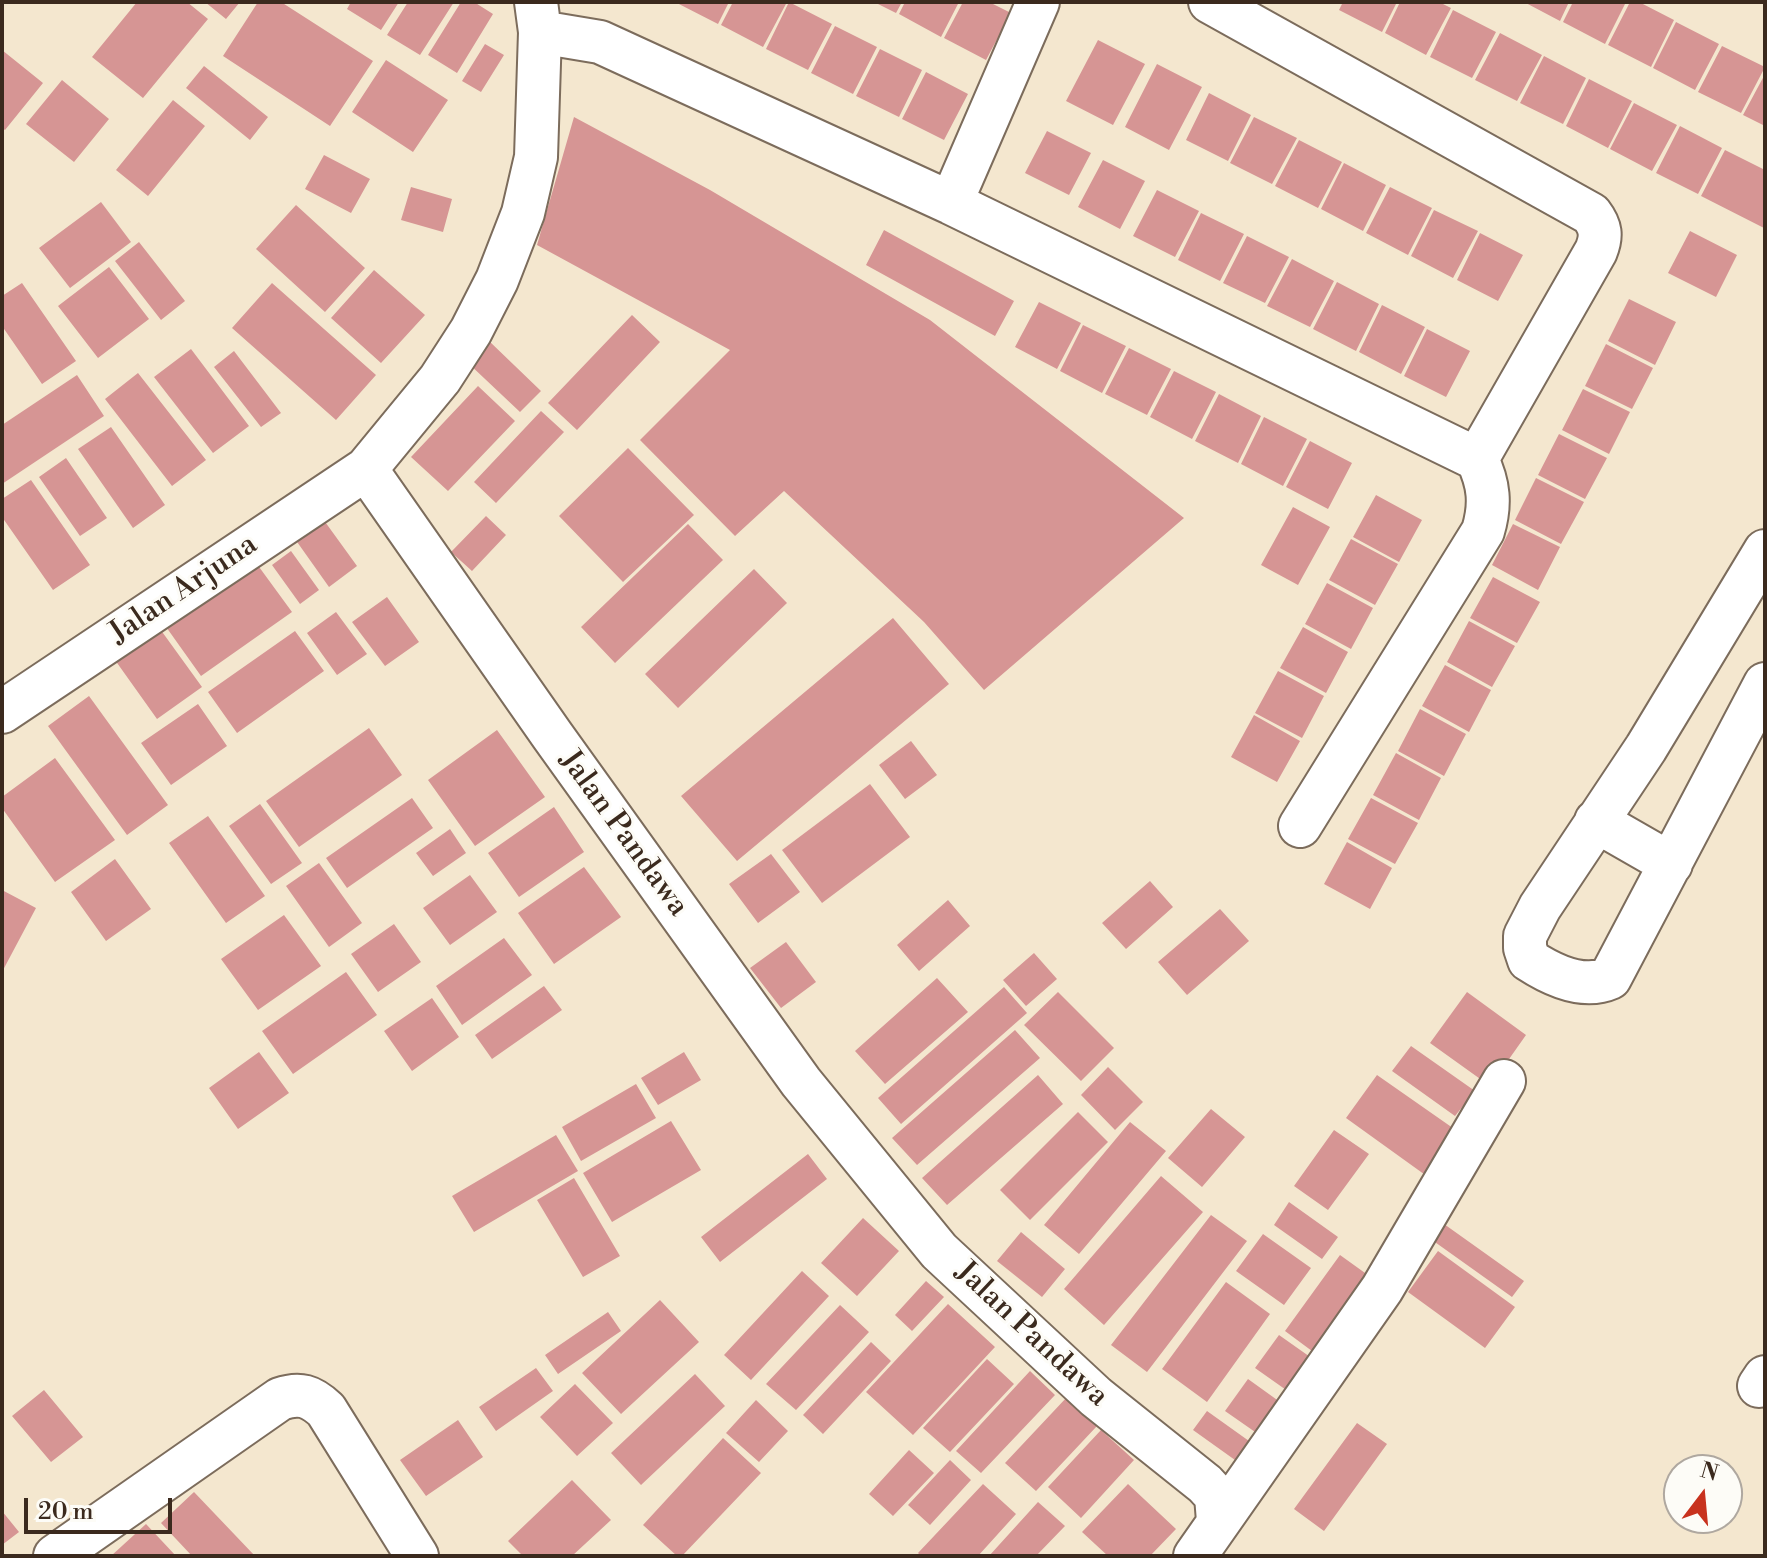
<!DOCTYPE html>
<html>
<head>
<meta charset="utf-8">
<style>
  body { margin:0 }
  #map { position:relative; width:1767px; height:1558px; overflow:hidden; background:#f4e7cf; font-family:"Libre Bodoni",serif }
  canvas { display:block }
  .frame { position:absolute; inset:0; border:4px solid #3b2a1e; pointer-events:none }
  .north { position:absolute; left:1663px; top:1454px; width:80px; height:80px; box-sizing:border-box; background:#fdfcf7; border:2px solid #afa8a0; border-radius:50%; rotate:16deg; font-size:22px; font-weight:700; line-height:32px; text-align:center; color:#3b2a1e }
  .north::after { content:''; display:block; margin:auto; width:28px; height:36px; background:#c8321e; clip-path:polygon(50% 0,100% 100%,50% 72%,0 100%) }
  .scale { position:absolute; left:24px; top:1498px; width:148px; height:36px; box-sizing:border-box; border:4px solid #3b2a1e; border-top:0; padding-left:10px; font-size:24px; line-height:28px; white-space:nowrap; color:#3b2a1e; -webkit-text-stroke:6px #fdfcf7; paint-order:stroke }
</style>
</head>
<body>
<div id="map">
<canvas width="1767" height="1558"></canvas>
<div class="frame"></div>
<div class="north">N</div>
<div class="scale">20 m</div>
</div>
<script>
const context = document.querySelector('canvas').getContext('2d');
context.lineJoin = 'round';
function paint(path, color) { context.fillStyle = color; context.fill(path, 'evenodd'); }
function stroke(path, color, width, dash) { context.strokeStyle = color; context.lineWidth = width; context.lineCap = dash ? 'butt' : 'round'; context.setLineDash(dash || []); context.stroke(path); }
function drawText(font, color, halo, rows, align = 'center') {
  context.font = font + ' "Libre Bodoni",serif'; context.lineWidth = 6; context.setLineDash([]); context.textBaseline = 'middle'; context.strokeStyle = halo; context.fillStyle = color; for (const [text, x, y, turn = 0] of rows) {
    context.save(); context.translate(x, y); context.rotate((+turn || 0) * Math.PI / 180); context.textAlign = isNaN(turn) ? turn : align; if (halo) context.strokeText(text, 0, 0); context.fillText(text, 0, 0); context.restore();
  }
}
const building = new Path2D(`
  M137,2h50l21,17 -65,79 -51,-41z
  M205,2h35l-14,17z
  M258,2h23l92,59 -43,65 -107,-70z
  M351,2h48l-18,28 -34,-21z
  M408,2h46l-34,53 -33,-20z
  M461,2h13l19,12 -36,59 -29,-18z
  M675,2h54l-11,22z
  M733,2h54l-24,45 -42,-22z
  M789,2l43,22 -24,46 -42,-21z
  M874,2h28l-6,11z
  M905,2h54l-18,35 -42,-23z
  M963,2h26l22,11 -25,47 -42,-22z
  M1343,2h54l-15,30 -43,-22z
  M1400,2h39l12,6 -25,47 -41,-22z
  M1524,2h45l-9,19z
  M1573,2h53l-21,42 -42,-22z
  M1630,2h9l35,18 -23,47 -43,-22z
  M1453,10l43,22 -24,46 -42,-21z
  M1676,22l43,22 -24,46 -42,-22z
  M835,26l42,21 -24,47 -42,-21z
  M1500,33l42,22 -25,46 -42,-21z
  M1098,40l47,24 -32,61 -47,-24z
  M485,44l19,11 -23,37 -19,-11z
  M1722,46l43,21 -24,46 -43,-21z
  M880,49l42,21 -23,47 -43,-21z
  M2,50l41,33 -38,47 -3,-2z
  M1544,56l42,22 -23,46 -43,-21z
  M386,60l62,40 -35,52 -61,-40z
  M1157,64l45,23 -33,63 -44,-23z
  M204,66l64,51 -18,23 -64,-52z
  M926,72l42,22 -24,46 -42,-21z
  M1765,74v52l-22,-11z
  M1589,79l43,22 -24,47 -42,-22z
  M62,80l47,39 -35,43 -48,-38z
  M1209,93l42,22 -23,46 -42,-21z
  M173,100l32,26 -57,70 -32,-26z
  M1634,103l43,22 -25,46 -42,-22z
  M574,117l136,73 220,130 254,198 -200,172 -60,-68 -140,-131 -49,45 -95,-96 90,-90 -193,-105z
  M1254,117l43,21 -25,46 -42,-21z
  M1680,126l42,22 -24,46 -42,-21z
  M1047,131l44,22 -22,42 -44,-22z
  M1299,140l43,22 -24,46 -43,-22z
  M1725,150l40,20 -1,58 -63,-32z
  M324,155l46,24 -19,34 -46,-24z
  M1103,160l42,21 -25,48 -42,-22z
  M1344,163l42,22 -23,46 -42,-22z
  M411,187l41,12 -9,33 -42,-12z
  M1390,187l42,21 -24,47 -42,-22z
  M1157,190l42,21 -24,46 -42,-21z
  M101,202l30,40 -61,46 -31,-40z
  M296,205l69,63 -40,44 -69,-63z
  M1434,210l44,21 -25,47 -42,-22z
  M1201,213l43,21 -24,47 -42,-21z
  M884,230l130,71 -19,35 -129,-71z
  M1690,231l47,24 -21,42 -48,-24z
  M1480,233l43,22 -25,46 -41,-21z
  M1247,236l42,21 -24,46 -42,-20z
  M139,242l46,59 -24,19 -46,-59z
  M1292,259l42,22 -24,46 -43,-21z
  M109,267l40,52 -51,39 -40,-52z
  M374,270l51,45 -44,48 -50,-45z
  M1337,282l42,22 -23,47 -43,-22z
  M22,283l54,78 -34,23 -40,-58v-30z
  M272,283l104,92 -40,45 -104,-92z
  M1629,299l47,23 -21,43 -47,-24z
  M1039,302l42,21 -24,46 -42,-22z
  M1382,305l43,22 -24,47 -42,-22z
  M632,315l28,27 -83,88 -29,-27z
  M1083,325l43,21 -24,47 -42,-22z
  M1427,329l43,22 -24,46 -42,-21z
  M488,340l53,51 -21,21 -53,-50z
  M1606,344l47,24 -21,41 -47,-23z
  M1129,348l42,21 -24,46 -42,-21z
  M191,349l58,77 -36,27 -59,-76z
  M234,351l47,62 -20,14 -47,-60z
  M1174,371l42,21 -24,47 -42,-22z
  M138,373l68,87 -34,26 -67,-87z
  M77,375l27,41 -102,68v-59z
  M478,386l37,35 -67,70 -37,-34z
  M1583,389l47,23 -21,42 -47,-24z
  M1219,394l42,22 -23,47 -43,-22z
  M541,411l23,21 -68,71 -22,-21z
  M1264,417l43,22 -24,47 -42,-22z
  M111,427l54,78 -32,23 -55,-79z
  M1559,434l48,24 -22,41 -47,-24z
  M1310,441l42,22 -24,46 -42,-22z
  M628,448l66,67 -71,67 -64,-66z
  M66,458l41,60 -27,18 -41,-59z
  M1536,478l48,24 -23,42 -46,-24z
  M31,480l59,85 -37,25 -51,-73v-18z
  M1376,495l46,25 -23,42 -46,-25z
  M1293,507l37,20 -32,58 -37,-20z
  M486,516l20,19 -34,36 -21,-19z
  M323,519l34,47 -28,21 -34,-48z
  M688,524l35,36 -108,103 -34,-36z
  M1513,524l47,23 -22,43 -46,-25z
  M1351,539l47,25 -23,41 -46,-25z
  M291,551l28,39 -19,14 -28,-39z
  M254,560l38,52 -91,64 -37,-52z
  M754,569l33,34 -109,105 -33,-34z
  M1493,577l47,25 -23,41 -47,-25z
  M1327,583l46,25 -22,41 -46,-25z
  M387,597l32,45 -34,24 -33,-44z
  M336,612l31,42 -30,21 -30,-42z
  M893,618l56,66 -212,177 -56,-65z
  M1469,621l46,25 -23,41 -45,-25z
  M155,622l47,65 -45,32 -47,-66z
  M1303,627l45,25 -22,41 -46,-25z
  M295,631l29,40 -87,62 -29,-41z
  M1445,665l46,25 -22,42 -47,-26z
  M1278,671l46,25 -22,42 -47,-25z
  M89,696l79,109 -41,30 -79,-109z
  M198,704l29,42 -56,39 -30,-42z
  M1420,709l46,25 -22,42 -46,-25z
  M1254,715l46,26 -23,41 -46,-25z
  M369,728l33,47 -103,72 -33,-46z
  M497,730l48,67 -70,49 -47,-66z
  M911,741l26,34 -32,24 -26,-34z
  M1396,753l45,25 -22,42 -46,-25z
  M55,758l60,82 -60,42 -53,-74v-11z
  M870,784l40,53 -88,66 -40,-53z
  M412,798l21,30 -86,60 -21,-30z
  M1371,798l47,25 -23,41 -47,-25z
  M260,804l42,59 -31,21 -42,-58z
  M554,807l30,45 -65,45 -31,-44z
  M208,816l57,80 -39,27 -57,-80z
  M450,829l16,24 -33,23 -17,-23z
  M1347,842l45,26 -22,41 -46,-25z
  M771,854l29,38 -42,31 -29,-39z
  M115,859l36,50 -45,32 -35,-49z
  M319,863l43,60 -33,24 -43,-61z
  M584,867l37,50 -67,47 -36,-51z
  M470,875l27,37 -47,33 -27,-37z
  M1150,881l23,26 -47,42 -24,-26z
  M2,890l34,18 -34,64z
  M948,900l22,26 -51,45 -22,-26z
  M1220,909l29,32 -62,54 -29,-33z
  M284,915l37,51 -63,44 -37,-51z
  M394,924l27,38 -43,30 -27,-38z
  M504,938l28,37 -70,50 -26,-39z
  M786,942l30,40 -35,26 -31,-40z
  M1034,953l23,26 -31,27 -23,-26z
  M346,972l31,43 -84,59 -31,-43z
  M937,978l31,34 -83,72 -30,-33z
  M544,986l18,24 -70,49 -17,-24z
  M1004,987l23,26 -126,111 -23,-26z
  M1058,992l56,56 -33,33 -57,-56z
  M1467,992l59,43 -36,51 -60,-43z
  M432,998l27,39 -47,34 -28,-40z
  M1015,1030l25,28 -123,107 -25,-27z
  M1411,1046l64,45 -20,25 -63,-45z
  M259,1052l30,41 -51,36 -29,-41z
  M684,1052l17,28 -43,25 -17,-27z
  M1108,1067l35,35 -28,28 -34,-35z
  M1038,1075l25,29 -116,101 -25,-27z
  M1377,1075l83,58 -32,44 -82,-59z
  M636,1084l20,34 -75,43 -19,-34z
  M1211,1109l34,28 -43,50 -34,-29z
  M1078,1112l30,30 -78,78 -30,-30z
  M671,1121l30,49 -89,52 -29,-49z
  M1130,1122l36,29 -87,103 -35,-29z
  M1334,1130l35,24 -41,56 -34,-24z
  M556,1135l22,36 -104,61 -22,-36z
  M808,1154l19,25 -107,83 -19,-25z
  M1161,1176l42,36 -99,113 -40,-36z
  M574,1178l46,78 -37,21 -46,-77z
  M1289,1202l49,35 -16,22 -48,-34z
  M1211,1215l36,26 -100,131 -36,-27z
  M863,1218l36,33 -42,45 -36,-33z
  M1444,1224l80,57 -12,16 -80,-57z
  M1021,1232l44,37 -23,28 -45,-36z
  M1263,1234l48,34 -27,37 -48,-34z
  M1438,1251l77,56 -30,41 -77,-56z
  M1340,1255l32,23 -56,76 -31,-23z
  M802,1271l27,25 -78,84 -27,-25z
  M926,1281l18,16 -32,34 -17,-16z
  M1226,1282l44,32 -63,88 -45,-33z
  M660,1300l39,42 -78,72 -39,-41z
  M948,1304l47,43 -82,88 -47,-43z
  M840,1305l29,27 -73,78 -30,-26z
  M608,1312l13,19 -63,43 -13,-19z
  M1279,1335l34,24 -24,33 -34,-24z
  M871,1342l20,19 -68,73 -20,-19z
  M987,1359l27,25 -64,68 -27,-24z
  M536,1368l17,23 -57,40 -17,-24z
  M1030,1371l25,24 -74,78 -25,-22z
  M695,1374l30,32 -84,79 -30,-32z
  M1248,1379l32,23 -22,32 -33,-23z
  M575,1384l38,39 -36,33 -37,-39z
  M44,1390l39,47 -32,25 -39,-46z
  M1067,1397l30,29 -61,65 -31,-28z
  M756,1400l32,31 -29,31 -33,-29z
  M1207,1411l42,30 -14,19 -42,-30z
  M458,1420l25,37 -57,39 -26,-36z
  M1357,1423l30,21 -63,87 -30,-22z
  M1101,1430l33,30 -53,58 -33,-31z
  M723,1438l38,35 -79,83h-5l-34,-31z
  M909,1450l25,23 -41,43 -24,-22z
  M950,1460l21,20 -41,45 -22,-20z
  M572,1480l39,40 -39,36h-49l-15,-15z
  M983,1484l33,30 -38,42h-57l-3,-3z
  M1128,1484l48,45 -26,27h-42l-26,-24z
  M194,1492l61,64h-63l-31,-33z
  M1038,1502l27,24 -29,30h-47z
  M2,1511l17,21 -17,13z
  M146,1524l30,32h-65z`);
const minor = new Path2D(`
  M1210,2l381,212c10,13 11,22 5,37l-119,208
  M540,32l60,10 351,161 526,256c12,25 14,45 6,72l-183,295
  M951,203l87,-201
  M366,469l186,266 249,347 138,169 157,146 109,87 11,12 2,25
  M1765,551l-119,197 -106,159 -15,29v12l4,12c23,15 54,30 81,18l155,-294
  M2,712l364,-243 74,-90 31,-48 26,-51 26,-67 13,-56 4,-125 -4,-30
  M1596,821l75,43
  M1759,1386l6,-9
  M55,1556l225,-157c20,-7 31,-3 46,11l91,146
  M1195,1556l187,-267 122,-208`);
const streetNames = [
  ["Jalan Arjuna",184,590,-34],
  ["Jalan Pandawa",623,834,54],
  ["Jalan Pandawa",1031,1335,43]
];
paint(building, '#d69594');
stroke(minor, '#7c6c5c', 46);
stroke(minor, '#fff', 42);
drawText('30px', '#3b2a1e', '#fdfcf7', streetNames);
</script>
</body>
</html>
